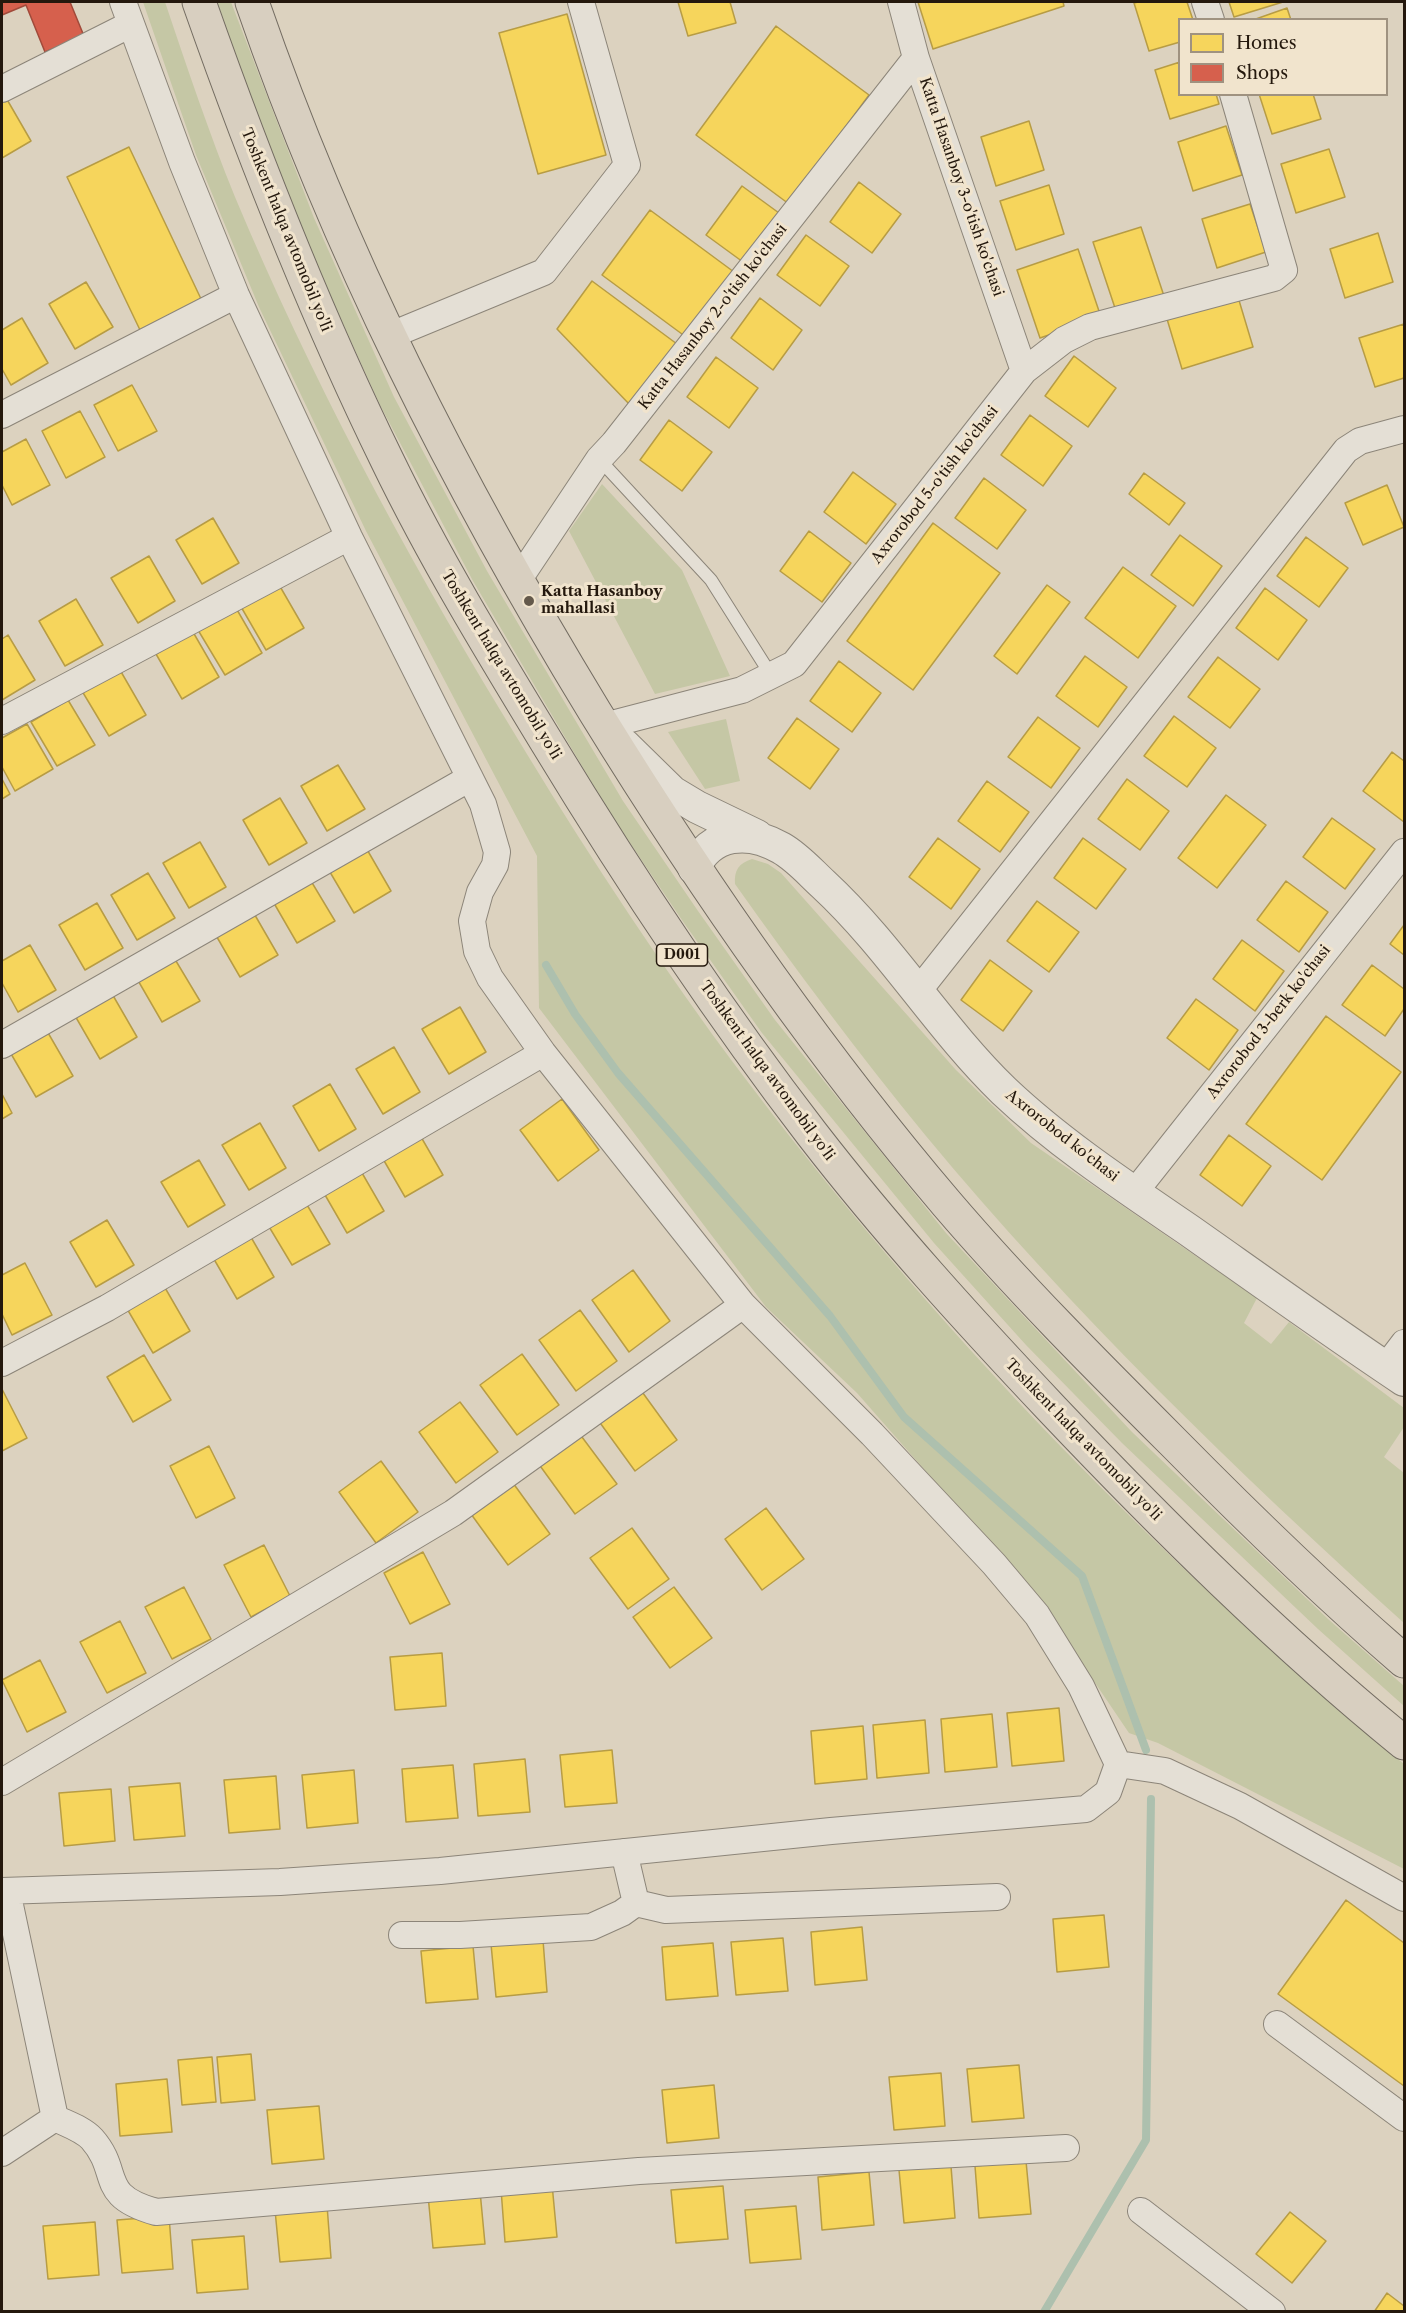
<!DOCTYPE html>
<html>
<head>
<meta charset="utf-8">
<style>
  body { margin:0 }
  #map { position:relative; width:1406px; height:2313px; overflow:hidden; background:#dcd2bf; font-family:"Libre Caslon Text",serif }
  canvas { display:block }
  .frame { position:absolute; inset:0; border:3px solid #24180d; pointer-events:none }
  .legend { position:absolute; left:1178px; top:18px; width:210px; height:78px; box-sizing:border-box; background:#f1e4cd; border:2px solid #9f9280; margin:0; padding:8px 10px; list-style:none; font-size:18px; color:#24180d }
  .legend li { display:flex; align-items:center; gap:12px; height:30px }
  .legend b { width:30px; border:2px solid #9f9280 }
</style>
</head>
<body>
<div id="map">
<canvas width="1406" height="2313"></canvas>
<div class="frame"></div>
<ul class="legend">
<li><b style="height:16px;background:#f6d55c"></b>Homes</li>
<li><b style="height:16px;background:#d6604d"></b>Shops</li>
</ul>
</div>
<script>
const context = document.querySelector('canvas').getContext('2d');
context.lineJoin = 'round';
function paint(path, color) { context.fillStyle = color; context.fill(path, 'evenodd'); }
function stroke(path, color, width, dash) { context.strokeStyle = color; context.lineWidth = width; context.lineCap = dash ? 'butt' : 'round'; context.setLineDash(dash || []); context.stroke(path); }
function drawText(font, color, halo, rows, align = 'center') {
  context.font = font + ' "Libre Caslon Text",serif'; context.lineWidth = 6; context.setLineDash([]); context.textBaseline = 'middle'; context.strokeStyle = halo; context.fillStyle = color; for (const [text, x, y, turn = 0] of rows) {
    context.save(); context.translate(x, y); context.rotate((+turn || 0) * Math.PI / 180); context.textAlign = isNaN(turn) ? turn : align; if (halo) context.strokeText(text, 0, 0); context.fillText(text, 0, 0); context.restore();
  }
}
const green = new Path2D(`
  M143,2h22c22,65 44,131 70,195 75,179 167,351 267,516 66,110 135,217 210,321 198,270 435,517 692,730v105l-246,-126 -29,-10 -90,-133 -182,-207 -91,-86 -227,-299 -2,-152 -171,-325 -107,-224 -63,-152z
  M214,2h17l83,216 80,179 93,174 136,230 75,110 77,109 171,213 186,199 196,187 76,67v20l-86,-77 -196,-186 -96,-98 -92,-102 -172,-210 -78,-110 -75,-111 -136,-231 -93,-176 -82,-180z
  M602,484l80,86 48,106 -75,18 -86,-163z
  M726,719l14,62 -35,8 -37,-57z
  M752,859l16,5 13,9 175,197 75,73 226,155 -13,25 27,21 18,-22 115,86v19l-20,30 20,16v150c-168,-152 -333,-312 -478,-487 -67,-82 -130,-166 -191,-252 -1,-14 4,-21 17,-25z`);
const homes = new Path2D(`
  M678,2h52l6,21 -48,13z
  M918,2h145l1,4 -131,43z
  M1138,2h49l6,18h-13v22l-31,9 -15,-48z
  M1229,2h54l-49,15z
  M1287,8l4,12h-38z
  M567,14l39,141 -68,19 -39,-141z
  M776,26l93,69 -80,109 -93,-69z
  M1180,62v32h36l3,10 -49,15 -15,-49z
  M1259,94h54l8,25 -49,15z
  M5,96l26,45 -29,17v-61z
  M1029,121l15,49 -48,16 -15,-49z
  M1226,126l16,49 -49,16 -15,-49z
  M129,147l73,154 -62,29 -73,-153z
  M1329,149l16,48 -49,16 -15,-49z
  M859,182l42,32 -29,39 -42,-31z
  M1049,185l15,49 -48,16 -16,-49z
  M742,186l37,27 -36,49 -37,-27z
  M1250,204l16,48 -49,16 -15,-49z
  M650,210l84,62 -48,65 -84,-62z
  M1141,227l23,69 -48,15 -23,-69z
  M1378,233l15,49 -48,16 -15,-49z
  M806,235l43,31 -29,40 -43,-31z
  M1078,249l23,68 -61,21 -23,-68z
  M592,281l85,63 -46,62 -74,-77z
  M86,282l27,45 -38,22 -26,-45z
  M1238,297l15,50 -71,22 -15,-50z
  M760,298l42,32 -29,40 -42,-32z
  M22,318l26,45 -37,22 -9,-16v-39z
  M1404,324v54l-29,9 -16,-49z
  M1074,356l42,32 -28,39 -43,-31z
  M716,357l42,31 -29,40 -42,-31z
  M132,385l25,46 -39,20 -24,-46z
  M80,411l25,46 -39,21 -24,-47z
  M1030,415l42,31 -29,40 -42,-31z
  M669,420l43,32 -30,39 -42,-31z
  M26,439l24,46 -38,20 -10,-20v-33z
  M853,472l43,32 -30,40 -42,-32z
  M1144,473l41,30 -16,22 -40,-31z
  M984,478l42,32 -29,39 -42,-31z
  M1387,485l17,42 -41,18 -18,-42z
  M213,518l26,45 -37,21 -26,-44z
  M933,523l67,50 -87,117 -66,-49z
  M809,531l42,32 -29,39 -42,-31z
  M1180,535l42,31 -29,40 -42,-31z
  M1306,537l42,31 -29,39 -42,-31z
  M149,556l26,45 -37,22 -27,-45z
  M1123,567l53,39 -38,52 -53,-40z
  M278,583l26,45 -38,22 -26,-45z
  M1047,585l23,17 -53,72 -23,-18z
  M1265,588l42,32 -29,40 -42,-32z
  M76,599l27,46 -38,21 -26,-45z
  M236,608l26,45 -37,22 -27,-45z
  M193,632l26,45 -37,22 -26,-45z
  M8,635l27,45 -33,20v-61z
  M1085,656l42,31 -29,40 -42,-31z
  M1218,657l42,32 -30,39 -42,-31z
  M839,661l42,32 -29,39 -42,-31z
  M120,670l26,45 -37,21 -27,-45z
  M68,700l27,45 -38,21 -26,-44z
  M1174,716l42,32 -29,39 -43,-31z
  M1038,717l42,31 -29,40 -43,-31z
  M797,718l42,31 -29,40 -42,-31z
  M27,724l26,45 -38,22 -13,-24v-29z
  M1392,752l12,9v61l-41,-31z
  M338,765l27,44 -38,22 -26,-45z
  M2,779l8,15 -8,5z
  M1127,779l42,32 -29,39 -42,-31z
  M987,781l42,31 -29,40 -42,-31z
  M1226,795l40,30 -49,63 -39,-30z
  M280,798l27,45 -38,22 -26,-45z
  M1332,818l43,31 -30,40 -42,-32z
  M938,838l42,31 -29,40 -42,-32z
  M1083,838l43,31 -30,40 -42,-31z
  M200,842l26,45 -37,21 -26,-45z
  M365,846l26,45 -37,22 -27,-46z
  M148,873l27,45 -38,22 -26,-45z
  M308,876l27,45 -38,22 -26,-45z
  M1286,881l42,31 -29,40 -42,-32z
  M1037,901l42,31 -30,40 -42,-31z
  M97,903l26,45 -38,22 -26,-45z
  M252,910l26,45 -38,22 -26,-45z
  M1404,925v30l-14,-11z
  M1242,940l42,31 -29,40 -42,-32z
  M30,945l26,45 -38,22 -16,-29v-22z
  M173,956l27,45 -38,21 -26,-45z
  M990,960l42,31 -29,40 -42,-31z
  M1372,965l32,24v20l-19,27 -43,-31z
  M111,992l26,45 -37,22 -26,-45z
  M1196,999l42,31 -29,40 -42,-32z
  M460,1007l26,45 -37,22 -27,-45z
  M1326,1016l75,56 -79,108 -76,-56z
  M47,1031l26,45 -37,21 -26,-45z
  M394,1047l26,45 -37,22 -27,-45z
  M330,1084l26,45 -37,22 -26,-45z
  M2,1094l10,19 -10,6z
  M562,1099l37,51 -41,31 -38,-51z
  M260,1123l26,45 -37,22 -27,-45z
  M417,1130l26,45 -38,22 -26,-45z
  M1229,1135l42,31 -29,40 -42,-31z
  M199,1160l26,45 -37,22 -27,-45z
  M358,1166l26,45 -37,22 -26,-45z
  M303,1198l27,46 -38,21 -27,-45z
  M107,1220l27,45 -38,22 -26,-45z
  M248,1232l26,45 -37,22 -26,-45z
  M25,1263l27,52 -40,20 -10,-21v-39z
  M633,1270l37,51 -41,31 -37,-52z
  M164,1286l26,45 -37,22 -27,-46z
  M580,1310l37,51 -41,30 -37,-51z
  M522,1354l37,51 -42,30 -37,-50z
  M144,1355l27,45 -38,22 -26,-45z
  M2,1389l25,49 -25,13z
  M640,1389l37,51 -42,31 -37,-51z
  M460,1402l38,50 -42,31 -37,-51z
  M579,1433l38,51 -42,30 -37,-51z
  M209,1446l26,52 -39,20 -26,-52z
  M381,1461l37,51 -42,31 -37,-51z
  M513,1483l37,51 -42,31 -37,-51z
  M766,1508l38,51 -42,31 -37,-51z
  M632,1528l37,51 -41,30 -38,-51z
  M264,1545l26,51 -39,21 -27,-52z
  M423,1552l27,52 -40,20 -26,-51z
  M184,1587l27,52 -39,20 -27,-52z
  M674,1587l38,51 -42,30 -37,-51z
  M120,1621l26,52 -39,20 -27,-51z
  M442,1653l4,53 -51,4 -5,-53z
  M40,1660l26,52 -39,20 -25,-52z
  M1059,1708l5,53 -52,5 -5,-53z
  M992,1714l5,53 -52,5 -4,-53z
  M925,1720l4,53 -52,5 -4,-53z
  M863,1726l4,53 -52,5 -4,-53z
  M612,1750l5,53 -52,4 -5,-52z
  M525,1759l5,53 -52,4 -4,-52z
  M453,1765l5,53 -52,4 -4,-53z
  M354,1770l4,53 -51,5 -5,-53z
  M276,1776l4,53 -51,4 -5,-53z
  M180,1783l5,53 -51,4 -5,-53z
  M111,1789l4,52 -51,5 -5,-53z
  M1346,1900l58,43v143l-126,-92z
  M1104,1915l5,52 -52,5 -4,-53z
  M862,1927l5,53 -52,5 -4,-53z
  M783,1938l5,53 -52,4 -5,-53z
  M543,1940l4,52 -51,5 -5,-53z
  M713,1943l5,53 -52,4 -4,-53z
  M473,1946l5,53 -52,4 -5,-52z
  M251,2054l4,46 -34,3 -4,-46z
  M212,2057l4,45 -34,3 -4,-45z
  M1019,2065l5,53 -52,4 -5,-53z
  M941,2073l4,53 -51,4 -5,-53z
  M167,2079l5,53 -52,4 -4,-52z
  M714,2085l5,53 -52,5 -5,-53z
  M319,2106l5,53 -52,5 -5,-54z
  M1026,2161l5,53 -52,4 -4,-52z
  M951,2166l4,52 -51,5 -5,-53z
  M869,2172l5,53 -52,5 -4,-53z
  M552,2184l5,53 -52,5 -4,-53z
  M723,2186l5,53 -52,4 -5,-53z
  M480,2191l5,53 -52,4 -5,-53z
  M327,2205l4,53 -51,4 -5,-52z
  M796,2206l5,53 -51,4 -5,-53z
  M1290,2212l36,29 -34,42 -36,-29z
  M169,2216l4,53 -51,4 -5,-53z
  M95,2222l4,53 -51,4 -5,-53z
  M244,2236l4,53 -51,4 -5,-53z
  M1387,2293l17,13v6h-30z`);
const shops = new Path2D(`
  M2,2h68l14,34 -39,16 -19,-47 -24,10z`);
const stream = new Path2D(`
  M546,965l29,49 43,59 212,243 74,101 178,159 64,174
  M1044,2312l102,-172 5,-341`);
const service = new Path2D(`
  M599,459l112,121 60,95`);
const minor = new Path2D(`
  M901,2l15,56 108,313
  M1205,2l6,18
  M2,89l129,-65
  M389,336l155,-64 83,-107 -46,-163
  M2,415l234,-120
  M517,582l82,-123 15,-16 302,-385
  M2,721l347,-184
  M604,726l138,-36 52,-26 230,-293 40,-31 26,-13 184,-49 10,-8 -51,-176
  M919,990l427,-540 14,-9 44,-12
  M2,1045l468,-267
  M1134,1193l270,-341
  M2,1363l105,-55 436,-255
  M1385,1368l19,-25
  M1118,1764l47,7 75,35 164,92
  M2,1782l451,-269 290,-208
  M624,1852l12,51 30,7 331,-13
  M2,1891l278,-9 160,-11 391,-40 255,-22 22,-17 10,-28 -37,-78 -44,-71 -43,-51 -122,-130 -129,-129 -200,-252 -53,-75 -13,-27 -5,-30 8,-29 15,-27 2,-13 -14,-48 -134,-267 -113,-242 -54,-133 -59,-160
  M7,1891l48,227c12,6 28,11 37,21 30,34 4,56 64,73l483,-41 427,-23
  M402,1935h58l131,-8 31,-14 14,-10
  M1277,2024l127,94
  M2,2153l53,-35
  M1141,2211l131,101`);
const tertiary = new Path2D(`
  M624,745l48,47 25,15 60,29
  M694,868c17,-36 54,-39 87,-20 16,9 29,24 42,36 68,63 115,143 181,207 56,53 123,97 186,140 71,50 142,101 214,149`);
const trunk = new Path2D(`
  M199,2c55,156 115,309 188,458 47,97 103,189 159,281 82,135 169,267 266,393 75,97 157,187 241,276 111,117 226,231 351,333
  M252,2c87,252 204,482 343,710 106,172 221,338 352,492 71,83 149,161 226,238 75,76 151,150 231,219`);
const markers = [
  [529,601,6,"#64594b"]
];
const shields = [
  [682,955,51]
];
const shieldNames = [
  ["D001",682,955]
];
const streetNames = [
  ["Katta Hasanboy 3-o'tish ko'chasi",961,187,71],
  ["Toshkent halqa avtomobil yo'li",286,230,68],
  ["Katta Hasanboy 2-o'tish ko'chasi",713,317,-52],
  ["Axrorobod 5-o'tish ko'chasi",935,485,-52],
  ["Toshkent halqa avtomobil yo'li",501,665,59],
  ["Axrorobod 3-berk ko'chasi",1269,1022,-52],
  ["Toshkent halqa avtomobil yo'li",767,1071,54],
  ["Axrorobod ko'chasi",1062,1136,38],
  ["Toshkent halqa avtomobil yo'li",1083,1440,46]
];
const poiNames = [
  ["Katta Hasanboy",541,592],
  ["mahallasi",541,609]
];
paint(green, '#c5c7a5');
paint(homes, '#f6d55c');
stroke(homes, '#b79c44', 1.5);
paint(shops, '#d6604d');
stroke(shops, '#a14a3a', 1.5);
stroke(stream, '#adc0ae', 8);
stroke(service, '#8c8579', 14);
stroke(minor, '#8c8579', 28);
stroke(tertiary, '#8c8579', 34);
stroke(trunk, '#736c61', 35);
stroke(service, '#e4dfd5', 12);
stroke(minor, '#e4dfd5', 26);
stroke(tertiary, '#e4dfd5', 32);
stroke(trunk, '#d8cfc0', 33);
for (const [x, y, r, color] of markers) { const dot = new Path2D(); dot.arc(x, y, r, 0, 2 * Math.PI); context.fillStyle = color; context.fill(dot); stroke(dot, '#f1e4cd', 2); }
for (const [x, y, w] of shields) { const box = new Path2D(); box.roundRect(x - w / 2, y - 11, w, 22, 4.5); context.fillStyle = '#f1e4cd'; context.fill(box); stroke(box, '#24180d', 1.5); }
drawText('bold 14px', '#24180d', null, shieldNames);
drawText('15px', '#24180d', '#f1e4cd', streetNames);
drawText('bold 15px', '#24180d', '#f1e4cd', poiNames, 'left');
</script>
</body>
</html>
